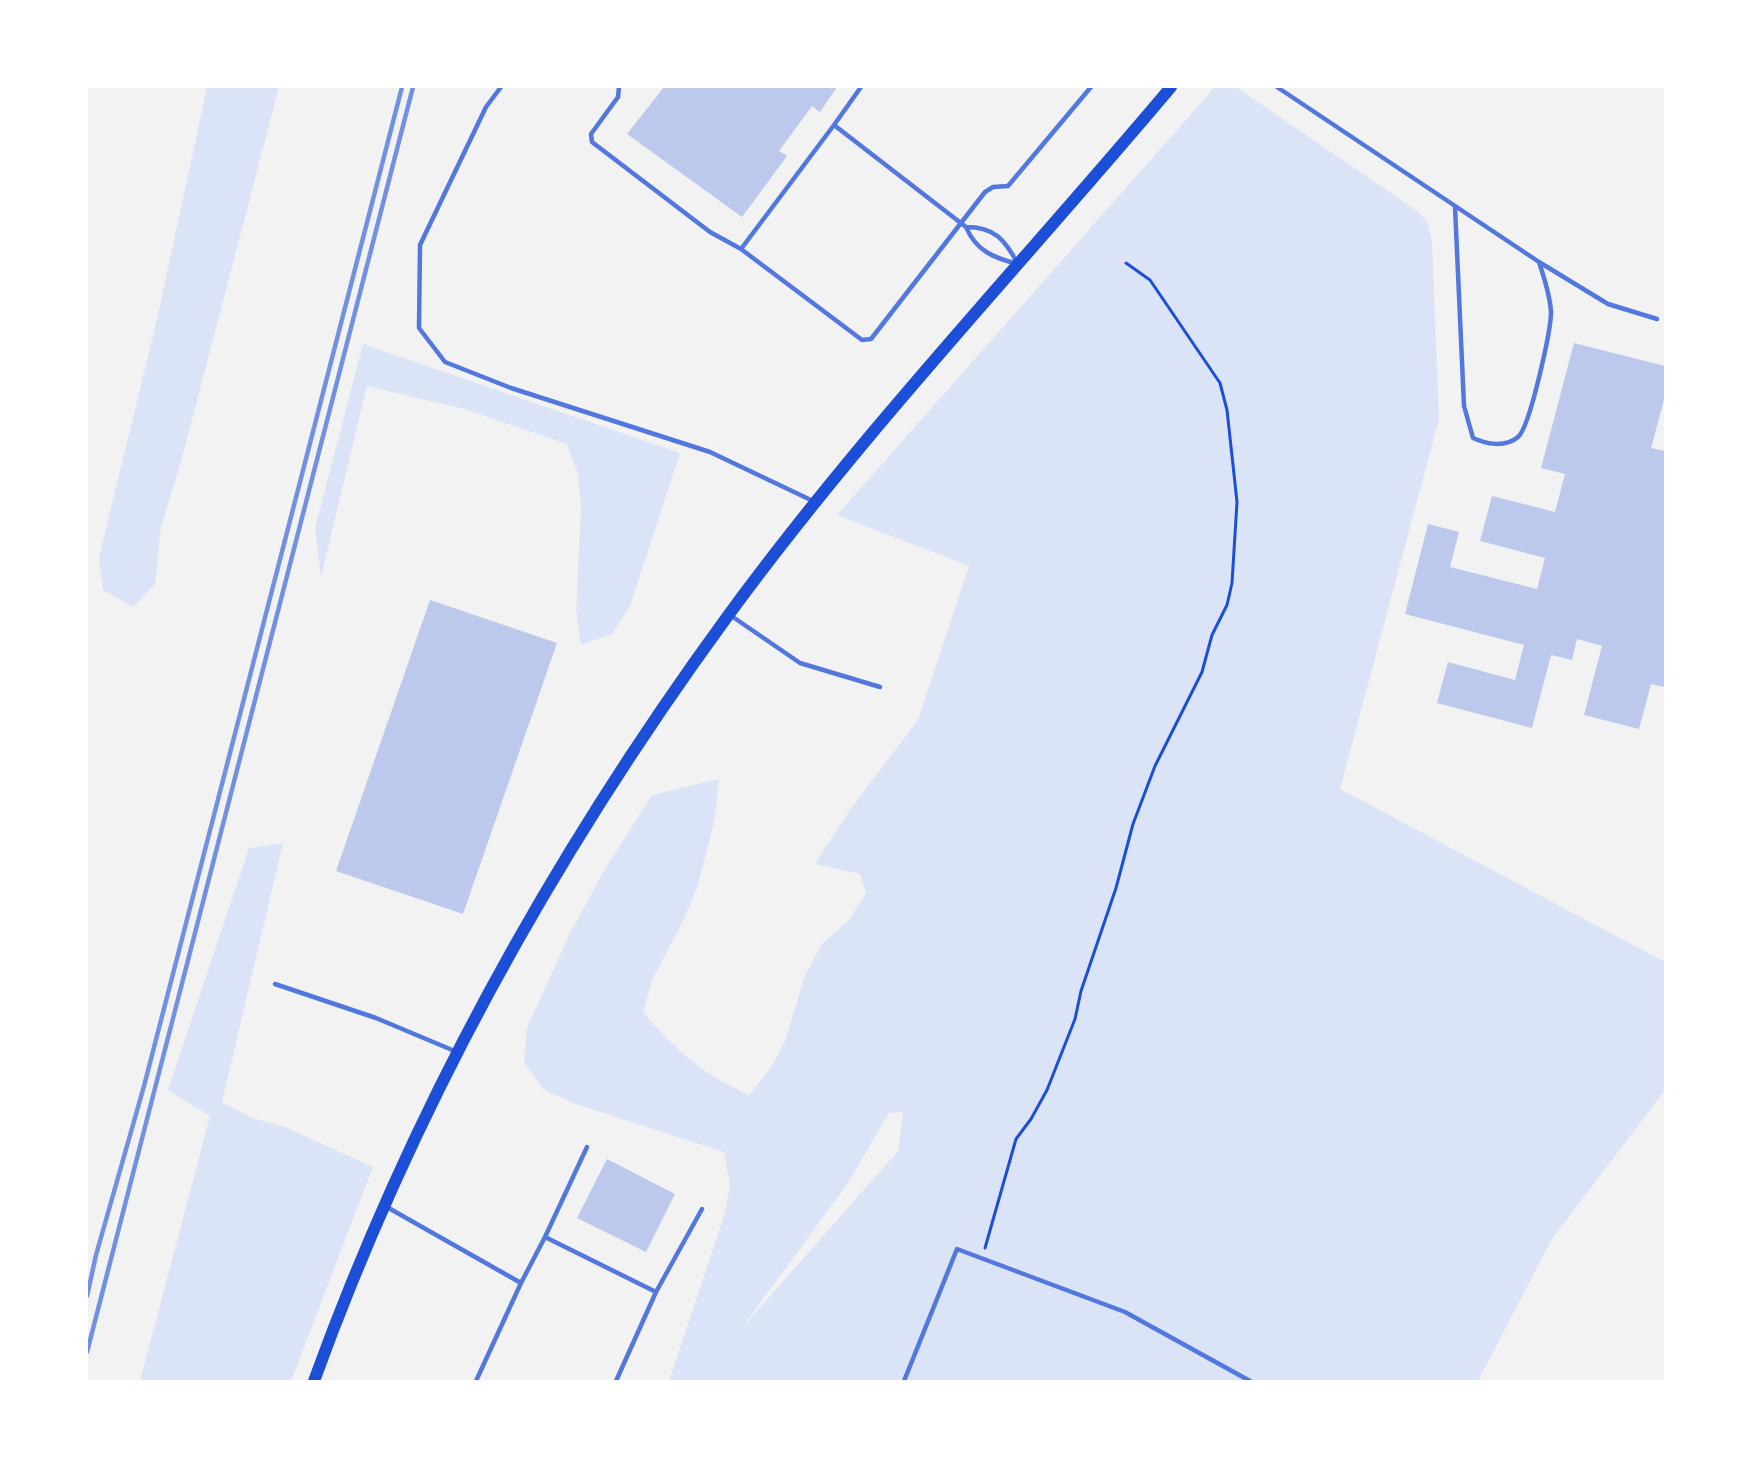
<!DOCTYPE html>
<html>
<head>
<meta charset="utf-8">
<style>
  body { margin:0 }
  #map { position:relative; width:1752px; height:1468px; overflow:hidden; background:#f2f2f2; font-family:Mulish,sans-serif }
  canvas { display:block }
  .frame { position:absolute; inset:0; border:88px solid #fff; pointer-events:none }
</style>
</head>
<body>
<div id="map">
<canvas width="1752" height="1468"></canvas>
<div class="frame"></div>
</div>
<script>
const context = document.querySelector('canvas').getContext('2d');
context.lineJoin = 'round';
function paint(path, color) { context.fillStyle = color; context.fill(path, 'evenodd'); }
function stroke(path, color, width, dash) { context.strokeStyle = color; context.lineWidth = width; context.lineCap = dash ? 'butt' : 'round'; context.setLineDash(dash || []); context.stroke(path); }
const green = new Path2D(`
  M207,87h72l-98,375 -20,65 -6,57 -22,23 -30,-17 -4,-33 58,-238z
  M1215,87h21l184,126 8,11 4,18 7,177 -99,370 325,173v128l-113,149 -74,142h-809l55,-165 6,-31 -6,-33 -151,-49 -30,-14 -19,-27 3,-34 44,-97 34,-62 47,-74 67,-16 -5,44 -17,65 -13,31 -31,59 -10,34c31,37 62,64 106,83l21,-26 15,-28 20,-66 17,-31 26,-23 18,-27 -6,-20 -45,-10 37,-57 66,-87 51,-154 -132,-51zM903,1112l-5,39 -157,178 107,-146 41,-70z
  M363,344l317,109 -50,153 -18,28 -31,11 -5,-34 5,-102 -3,-34 -11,-31 -103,-35 -97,-23 -46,191 -6,-49z
  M283,843l-61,259 30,16 33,9 88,40 -82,214h-151l70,-265 -42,-26 81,-242z`);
const building = new Path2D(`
  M664,87h173l-17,25 -8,-6 -33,45 8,5 -45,61 -115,-83z
  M1574,343l91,23v30l-14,52 14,3v236l-14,-3 -12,45 -55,-14 18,-69 -25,-7 -5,21 -21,-5 -19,73 -95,-25 11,-41 67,18 9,-35 -119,-31 23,-90 31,8 -9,35 87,22 8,-31 -65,-17 12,-45 63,16 10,-38 -24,-6z
  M430,600l127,43 -94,271 -127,-43z
  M607,1159l68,35 -29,58 -69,-34z`);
const path = new Path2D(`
  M985,1248l31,-109 15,-20 16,-29 28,-71 6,-28 35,-103 17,-64 22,-58 47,-94 10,-37 15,-30 5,-22 5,-81 -10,-92 -7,-27 -70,-103 -24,-17`);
const service = new Path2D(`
  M501,87l-15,20 -66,138 -1,83 26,34 66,26 199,64 103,49
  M619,87l-1,10 -27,37 1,8 118,90 31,17
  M861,87l-27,38 132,102c10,24 28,31 52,37 -13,-24 -23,-37 -52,-37
  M1277,87l262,175c5,16 11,32 12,50 0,18 -21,115 -33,125 -13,11 -32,7 -45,1l-9,-32 -9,-199
  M834,125l-93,124 121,91 9,-1 114,-147 8,-5 15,-1 83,-99
  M1539,262l69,42 49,15
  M730,615l70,48 80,24
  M275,984l101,34 81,34
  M385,1206l136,77 -45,98
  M545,1237l42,-90
  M521,1283l24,-46 111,55
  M616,1381l40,-89 46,-83
  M904,1381l53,-132 168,63 125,69`);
const secondary = new Path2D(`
  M314,1381c99,-273 242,-530 413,-764 136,-186 296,-354 444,-530`);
const rail = new Path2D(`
  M87,1296l9,-41 48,-169 258,-999
  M87,1352l326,-1265`);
paint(green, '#dbe4f7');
paint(building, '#bdc9ec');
stroke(path, '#1d4ed8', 3);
stroke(service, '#5277de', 4.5);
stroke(secondary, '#1d4ed8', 12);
stroke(rail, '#7290e2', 4.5);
</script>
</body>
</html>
